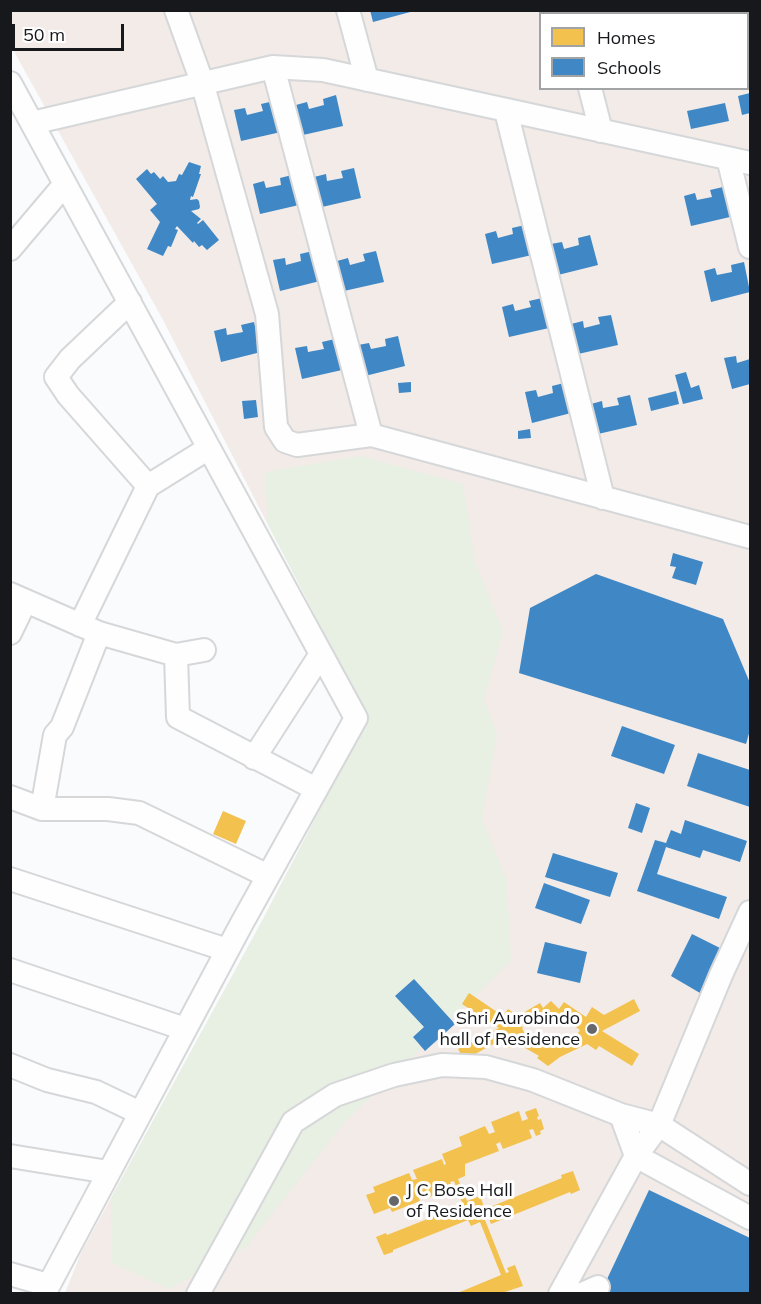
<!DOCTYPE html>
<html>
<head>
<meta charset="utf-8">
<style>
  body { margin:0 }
  #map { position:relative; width:761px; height:1304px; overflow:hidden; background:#fafbfd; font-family:Mulish,sans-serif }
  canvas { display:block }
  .frame { position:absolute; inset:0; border:12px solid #16181b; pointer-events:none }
  .legend { position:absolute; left:539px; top:12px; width:210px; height:78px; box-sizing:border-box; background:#fff; border:2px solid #a2a3a4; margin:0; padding:8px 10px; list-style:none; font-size:18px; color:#16181b }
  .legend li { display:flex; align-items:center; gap:12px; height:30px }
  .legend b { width:30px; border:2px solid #a2a3a4 }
  .scale { position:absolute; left:12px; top:24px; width:112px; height:27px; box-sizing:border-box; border:3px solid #16181b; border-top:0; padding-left:8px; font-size:18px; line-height:21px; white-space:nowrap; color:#16181b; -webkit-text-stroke:4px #fff; paint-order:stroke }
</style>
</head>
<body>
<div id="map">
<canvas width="761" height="1304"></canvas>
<div class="frame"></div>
<ul class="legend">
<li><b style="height:16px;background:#f2c14e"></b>Homes</li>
<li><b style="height:16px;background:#3f88c5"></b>Schools</li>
</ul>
<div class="scale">50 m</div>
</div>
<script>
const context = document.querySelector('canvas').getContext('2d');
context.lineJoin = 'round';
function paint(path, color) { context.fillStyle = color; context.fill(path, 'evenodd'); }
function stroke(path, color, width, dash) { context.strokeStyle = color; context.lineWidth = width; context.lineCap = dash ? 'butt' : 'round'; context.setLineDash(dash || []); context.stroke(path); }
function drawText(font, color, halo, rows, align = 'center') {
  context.font = font + ' Mulish,sans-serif'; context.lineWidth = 6; context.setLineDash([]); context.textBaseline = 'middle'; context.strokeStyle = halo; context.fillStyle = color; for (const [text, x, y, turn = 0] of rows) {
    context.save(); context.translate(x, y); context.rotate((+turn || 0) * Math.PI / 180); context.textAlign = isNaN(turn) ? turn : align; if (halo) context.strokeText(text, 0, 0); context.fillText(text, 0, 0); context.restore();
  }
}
const education = new Path2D(`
  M10,11h740v1282h-685l16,-40 180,-330 107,-206 -45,-93 -55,-99 -106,-207 -151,-272zM540,14h208v74h-208z`);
const green = new Path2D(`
  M360,456l103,28 12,78 28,70 -19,67 13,36 -15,84 25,63 4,79 -168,163 -97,123 -77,42 -57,-26 -1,-65 150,-275 107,-206 -100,-192 -3,-53z`);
const homes = new Path2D(`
  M223,811l23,10 -10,23 -23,-10z
  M469,993l34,23 5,-7 10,7 22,-13 3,5 8,-7 8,8 5,-7 22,15 6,-10 12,8 30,-16 6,12 -38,20 37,23 -7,12 -33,-20 -3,4 -9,-6 -27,13 -12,9 -11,-8 2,-2 -24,-14 -4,6h-5l-5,-8 -37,20 -6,-11 41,-21 -37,-24zM544,1013l6,6 6,-6 24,17 -4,6 -22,10 -5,-4 -2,3 -24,-14 -1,-6z
  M536,1108l3,8 -2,1 1,3 3,-1 3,10 -4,2 1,3 -5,2 -3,-7 -4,1 3,8 -29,11 -3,-7 -4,2 3,7 -34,13v12l-7,3 9,22 13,-5 5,13 77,-31 -1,-3 12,-4 7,19 -9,4 -1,-2 -79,32 -2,-5 -4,1 21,53 3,-1 -2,-4 8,-3 8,21 -24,8h-44l46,-19 -21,-53 -9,4 -3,-6 -75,30v2l-9,3 -8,-18 10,-4 1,2 76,-30 -9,-24 -4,1 3,6 -29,11 -3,-9 -4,2 3,9 -28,11 -2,-4 -16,6 -8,-19 9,-3 -2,-5 36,-14 3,7 5,-1 -4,-9 29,-11 2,6 2,-1 -4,-10 20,-8 -3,-9 26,-11 4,8 6,-2 -4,-10 28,-11 3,10 6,-2 -3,-7z`);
const schools = new Path2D(`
  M370,10h44v1l-41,11z
  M750,93v20l-8,2 -4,-19z
  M336,95l7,31 -40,9 -7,-30 11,-3 2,7 15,-4 -1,-6z
  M274,101l7,31 -40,9 -7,-31 11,-2 2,7 16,-4 -2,-7z
  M725,103l4,18 -38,8 -4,-18z
  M189,162l12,4 -2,8h2l-8,23 -2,-1 -1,4 7,-1 2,2 1,6 -1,2 -8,2 10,8 -4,4 1,1 5,-4 16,20 -12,10 -5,-5 -3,2 -5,-6 -1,2 -16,-17 -2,3 3,1 -7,17 -3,-1 -5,10 -16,-7 13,-27 -10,-12 7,-6 -21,-25 11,-10 4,5 3,-2 6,7 3,-3 5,6 8,-1 3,-7 3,1z
  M354,168l7,30 -39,9 -8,-30 12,-3 1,7 16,-3 -2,-7z
  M292,175l7,30 -39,9 -7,-30 11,-3 2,7 15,-3 -1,-7z
  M723,187l7,30 -39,9 -7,-30 11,-3 2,7 15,-3 -2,-7z
  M525,225l7,30 -40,9 -7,-30 11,-3 2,7 15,-4 -1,-6z
  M590,235l8,30 -40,10 -7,-31 11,-2 2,7 15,-4 -1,-7z
  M313,251l7,30 -40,10 -7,-31 12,-2 1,7 15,-4 -1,-7z
  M376,251l8,31 -40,9 -7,-30 11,-3 2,7 15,-4 -2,-7z
  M744,262l6,30 -39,10 -7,-31 11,-3 2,7 15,-3 -1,-7z
  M542,298l7,30 -40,9 -7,-30 11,-3 2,7 16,-4 -2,-6z
  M611,315l7,30 -40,9 -7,-30 12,-3 1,7 16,-4 -2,-7z
  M254,322l7,30 -40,10 -7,-31 12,-3 1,7 16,-3 -2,-7z
  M398,336l7,30 -40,10 -7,-31 11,-2 2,6 15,-3 -1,-7z
  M335,339l7,31 -40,9 -7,-31 12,-2 1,6 16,-3 -2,-7z
  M736,356l1,7 13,-4v25l-18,5 -8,-31z
  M686,372l5,16 8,-3 4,14 -20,5 -8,-29z
  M411,382v10l-12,1 -1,-10z
  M564,383l7,30 -39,10 -7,-31 11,-2 2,7 15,-4 -1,-7z
  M676,391l3,13 -28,7 -3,-13z
  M630,395l7,30 -39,9 -7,-30 11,-3 1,7 16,-3 -2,-7z
  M256,400l2,17 -14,2 -2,-18z
  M530,429l1,9 -13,1v-8z
  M673,553l30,9 -7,23 -24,-7 4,-11 -6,-1z
  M596,574l127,45 27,64v47l-4,14 -227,-71 11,-65z
  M622,726l53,19 -11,29 -53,-18z
  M698,753l52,17v37l-63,-21z
  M636,803l14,5 -8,25 -14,-5z
  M685,820l62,21 -7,21 -37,-12 -3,8 -34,-11 -9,27 70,23 -8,22 -82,-28 18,-51 11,3 5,-13 10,4z
  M553,853l65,20 -8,24 -65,-20z
  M544,883l46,17 -9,24 -46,-16z
  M692,934l30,15 -22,44 -29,-17z
  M545,942l42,10 -7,31 -43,-10z
  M414,979l41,45 -30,27 -12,-14 11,-10 -29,-31z
  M649,1190l101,48v56h-150z`);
const minor = new Path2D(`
  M176,10l26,72 65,232 9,113 9,14 12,4 74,-10 379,102
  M348,10l19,70
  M571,10v4
  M273,67l98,368
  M10,83l346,635 -114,205 -198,371
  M590,88l11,43
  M506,111l97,387
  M32,123l241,-56 50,3 427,93
  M728,158l22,89
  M10,249l55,-65
  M130,302l-60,57 -14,18 12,18 80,91
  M10,594l89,39 77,22 28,-5
  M80,625l68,-139 61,-38
  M10,633l15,-31
  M176,655l2,62 138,72
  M254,758l67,-104
  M10,797l32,12h66l31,4 129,63
  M42,809l13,-74 7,-8 37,-94
  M10,879l217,71
  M10,970l175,59
  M10,1065l37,15 49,12 44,21
  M621,1115l15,41 114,62
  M10,1156l98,16
  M10,1274l38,11
  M198,1294l95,-172 42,-27 59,-20 48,-10 44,2 47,13 88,35 38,10 91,59
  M560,1294l76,-138 23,-31 62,-150 29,-63
  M582,1294l16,-7`);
const markers = [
  [592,1029,6,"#66676a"],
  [394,1201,6,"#66676a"]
];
const poiNames = [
  ["Shri Aurobindo",580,1019],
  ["hall of Residence",580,1040],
  ["J C Bose Hall",406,1191,"left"],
  ["of Residence",406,1212,"left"]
];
paint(education, '#f2ebe8');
paint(green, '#e8efe3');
paint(homes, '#f2c14e');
paint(schools, '#3f88c5');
stroke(minor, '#d6d7d9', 26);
stroke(minor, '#fefeff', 22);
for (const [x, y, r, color] of markers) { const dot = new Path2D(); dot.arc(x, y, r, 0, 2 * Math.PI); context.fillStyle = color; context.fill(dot); stroke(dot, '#fff', 2); }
drawText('18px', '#16181b', '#fff', poiNames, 'right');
</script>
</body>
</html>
